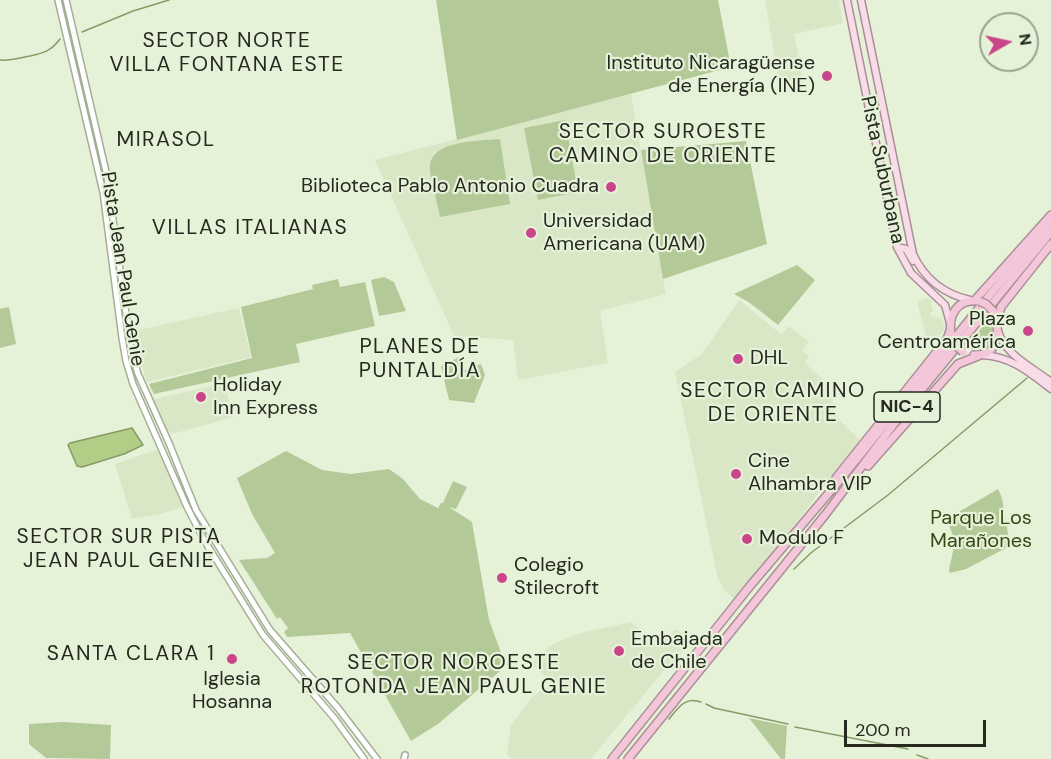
<!DOCTYPE html>
<html>
<head>
<meta charset="utf-8">
<style>
  body { margin:0 }
  #map { position:relative; width:1051px; height:759px; overflow:hidden; background:#e6f2d8; font-family:"DM Sans",sans-serif }
  canvas { display:block }
  .north { position:absolute; left:979px; top:12px; width:60px; height:60px; box-sizing:border-box; background:#e6f2d8; border:2px solid #99a28e; border-radius:50%; rotate:81deg; font-size:16px; font-weight:700; line-height:24px; text-align:center; color:#252920 }
  .north::after { content:''; display:block; margin:auto; width:21px; height:27px; background:#ca468b; clip-path:polygon(50% 0,100% 100%,50% 72%,0 100%) }
  .scale { position:absolute; left:844px; top:720px; width:142px; height:27px; box-sizing:border-box; border:3px solid #252920; border-top:0; padding-left:8px; font-size:18px; line-height:21px; white-space:nowrap; color:#252920; -webkit-text-stroke:4px #e6f2d8; paint-order:stroke }
</style>
</head>
<body>
<div id="map">
<canvas width="1051" height="759"></canvas>
<div class="north">N</div>
<div class="scale">200 m</div>
</div>
<script>
const context = document.querySelector('canvas').getContext('2d');
context.lineJoin = 'round';
function paint(path, color) { context.fillStyle = color; context.fill(path, 'evenodd'); }
function stroke(path, color, width, dash) { context.strokeStyle = color; context.lineWidth = width; context.lineCap = dash ? 'butt' : 'round'; context.setLineDash(dash || []); context.stroke(path); }
function drawText(font, color, halo, rows, align = 'center') {
  context.font = font + ' "DM Sans",sans-serif'; context.lineWidth = 4.5; context.setLineDash([]); context.textBaseline = 'middle'; context.strokeStyle = halo; context.fillStyle = color; for (const [text, x, y, turn = 0] of rows) {
    context.save(); context.translate(x, y); context.rotate((+turn || 0) * Math.PI / 180); context.textAlign = isNaN(turn) ? turn : align; if (halo) context.strokeText(text, 0, 0); context.fillText(text, 0, 0); context.restore();
  }
}
const built = new Path2D(`
  M765,0h74l4,23 -49,11 11,58 -25,-4z
  M631,94l35,200 -66,17 8,52 -90,17 -5,-40 -59,-4 -79,-176z
  M928,298l5,4 -2,1 2,9h-2v4l11,2 3,11 -16,19 -12,-47z
  M739,300l42,34 8,-8 20,16 -7,8 7,6 -4,7 18,16 -4,6 14,12 -2,3 6,6 -3,4 4,4 -2,3 24,23 -124,160 -11,-9 -7,-12 -43,-207 27,-18z
  M239,308l12,49 -104,25 -11,-33 -3,-18z
  M225,383l8,34 -57,16h-6l-3,-3 -13,-31z
  M161,448l25,58 -25,8 -29,5 -17,-55z
  M631,622l24,21 21,-14 18,11 -33,34 -70,85h-81l-3,-5 4,-29 21,-28 20,-14 -21,-20 19,-17 10,-5 21,-8z`);
const green = new Path2D(`
  M436,0h282l13,67 -274,73z
  M565,120l13,72 -40,8 -14,-72z
  M500,139l10,65 -70,13c-3,-16 -8,-31 -10,-47 -3,-30 49,-29 70,-31z
  M746,141l21,103 -104,35 -22,-129z
  M797,265l18,15 -37,45 -28,-22 -16,-9z
  M384,277l10,5 12,29 -27,5 -8,-36z
  M338,279l2,8 25,-5 10,44 -79,18 4,18 -146,32 -5,-10 103,-26 -11,-51 72,-18 -1,-4z
  M9,307l7,37 -16,4v-39z
  M990,317c7,16 -2,44 -23,30z
  M459,357l6,13 16,-6 4,11 -11,28 -25,-3 -8,-34z
  M286,451l36,19 29,4 38,-5 14,10 17,20 18,9 3,-5h2l10,-22 14,6 -11,22 -7,-2 23,15 17,98 17,46 -68,58 -27,17 -61,-108 -63,4 -3,-5 4,-4 -8,-11 -3,2 -38,-59 28,-2 8,-5 -23,-39 -15,-36z
  M998,489l4,9 8,48 -44,23 -16,4 -1,-2c4,-23 10,-31 -4,-51z
  M749,718l38,8 -2,33h-4z
  M63,722l48,3 -1,34 -64,-1 -17,-14v-20z`);
const water = new Path2D(`
  M132,428l11,17 -19,9 -42,13 -5,-1 -9,-21 2,-2z`);
const stream = new Path2D(`
  M82,32l51,-21 36,-11
  M0,60c13,1 18,-2 30,-4 14,-3 21,-5 30,-17
  M794,569l18,-17 76,-57 139,-117
  M706,704l8,4 74,16
  M669,719c9,-11 16,-23 32,-17
  M795,727l113,22
  M917,755l11,4`);
const secondary = new Path2D(`
  M58,0l45,192 19,146 4,23 7,23 54,123 17,33 59,95 72,84 29,40
  M66,0l41,176 24,174 7,24 31,69 27,67 74,120 68,78 39,51
  M404,759l1,-4`);
const primary = new Path2D(`
  M847,0l50,247 14,26 34,32 5,18
  M861,0l52,254c11,24 31,40 57,46
  M897,247l9,2 7,12
  M998,331c6,23 35,37 53,51
  M981,355c30,1 48,17 70,34`);
const highway = new Path2D(`
  M975,300l76,-85
  M997,322l4,-15 50,-63
  M951,334c-3,-19 6,-35 27,-33
  M974,355c22,1 26,-17 22,-36
  M868,466l90,-102 20,-8
  M836,478l111,-139 3,-8
  M612,759l138,-173 89,-105 149,-184 63,-75
  M628,759l197,-244 75,-99 151,-184`);
const highwayBridge = new Path2D(`
  M979,301l7,3 7,7
  M952,337l2,7 9,8`);
const markers = [
  [827,76,6,"#ca468b"],
  [611,187,6,"#ca468b"],
  [531,233,6,"#ca468b"],
  [1028,331,6,"#ca468b"],
  [738,359,6,"#ca468b"],
  [201,397,6,"#ca468b"],
  [736,474,6,"#ca468b"],
  [747,539,6,"#ca468b"],
  [502,578,6,"#ca468b"],
  [619,651,6,"#ca468b"],
  [232,659,6,"#ca468b"]
];
const shields = [
  [907,407,66]
];
const shieldNames = [
  ["NIC-4",907,407]
];
const poiNames = [
  ["Instituto Nicaragüense",815,64,"right"],
  ["de Energía (INE)",815,87,"right"],
  ["Biblioteca Pablo Antonio Cuadra",599,187,"right"],
  ["Universidad",543,222],
  ["Americana (UAM)",543,245],
  ["Plaza",1016,320,"right"],
  ["Centroamérica",1016,343,"right"],
  ["DHL",750,359],
  ["Holiday",213,386],
  ["Inn Express",213,409],
  ["Cine",748,462],
  ["Alhambra VIP",748,485],
  ["Modulo F",759,539],
  ["Colegio",514,566],
  ["Stilecroft",514,589],
  ["Embajada",631,640],
  ["de Chile",631,663],
  ["Iglesia",232,680,"center"],
  ["Hosanna",232,703,"center"]
];
const streetNames = [
  ["Pista Suburbana",882,170,78],
  ["Pista Jean Paul Genie",122,269,81]
];
const parkNames = [
  ["Parque Los",981,519],
  ["Marañones",981,542]
];
const neighbourhoodNames = [
  ["SECTOR NORTE",227,41],
  ["VILLA FONTANA ESTE",227,65],
  ["SECTOR SUROESTE",663,132],
  ["CAMINO DE ORIENTE",663,156],
  ["MIRASOL",166,140],
  ["VILLAS ITALIANAS",250,228],
  ["PLANES DE",420,347],
  ["PUNTALDÍA",420,371],
  ["SECTOR CAMINO",773,391],
  ["DE ORIENTE",773,415],
  ["SECTOR SUR PISTA",119,537],
  ["JEAN PAUL GENIE",119,561],
  ["SANTA CLARA 1",131,654],
  ["SECTOR NOROESTE",454,663],
  ["ROTONDA JEAN PAUL GENIE",454,687]
];
paint(built, '#d9e7c7');
paint(green, '#b4c998');
paint(water, '#b0ce86');
stroke(water, '#869c67', 1.5);
stroke(stream, '#869c67', 1.5);
stroke(secondary, '#a4af97', 8);
stroke(primary, '#ab8f98', 9);
stroke(highway, '#ab8f98', 10);
stroke(secondary, '#fff', 5);
stroke(primary, '#f8dde8', 6);
stroke(highway, '#f3c6d9', 7);
stroke(highwayBridge, '#ab8f98', 10, []);
stroke(highwayBridge, '#f3c6d9', 7);
for (const [x, y, r, color] of markers) { const dot = new Path2D(); dot.arc(x, y, r, 0, 2 * Math.PI); context.fillStyle = color; context.fill(dot); stroke(dot, '#e6f2d8', 2); }
for (const [x, y, w] of shields) { const box = new Path2D(); box.roundRect(x - w / 2, y - 15, w, 30, 4.5); context.fillStyle = '#e6f2d8'; context.fill(box); stroke(box, '#252920', 1.5); }
drawText('bold 18px', '#252920', null, shieldNames);
drawText('20px', '#252920', '#e6f2d8', poiNames, 'left');
drawText('20px', '#252920', '#e6f2d8', streetNames);
drawText('20px', '#354815', '#e6f2d8', parkNames);
context.letterSpacing = '1.5px';
drawText('21px', '#252920', '#e6f2d8', neighbourhoodNames);
context.letterSpacing = '0px';
</script>
</body>
</html>
